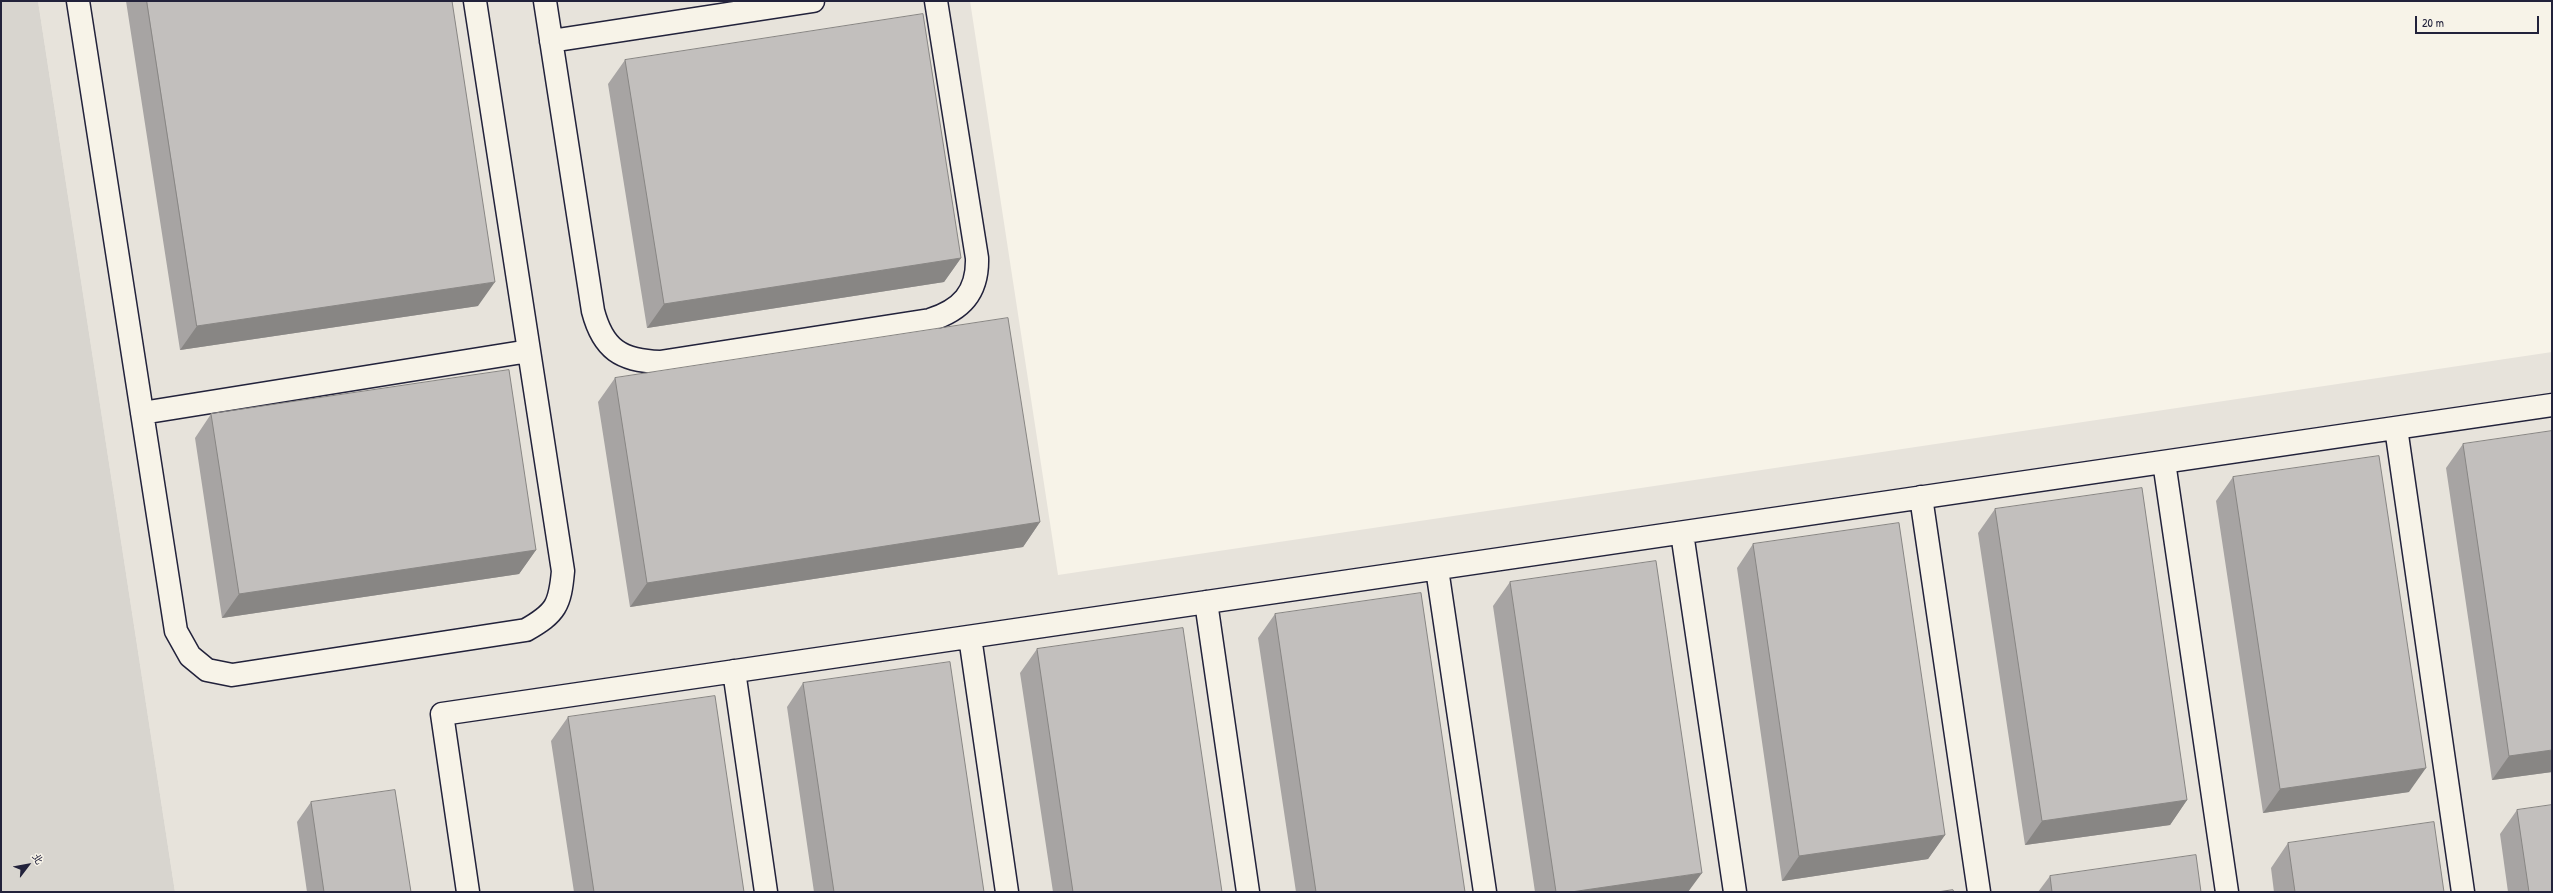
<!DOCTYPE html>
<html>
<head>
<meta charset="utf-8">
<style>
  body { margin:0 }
  #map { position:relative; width:2553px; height:893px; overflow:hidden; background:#f7f3e8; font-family:"Patrick Hand","LXGW WenKai TC",sans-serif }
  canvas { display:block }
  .frame { position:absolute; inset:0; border:2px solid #22223b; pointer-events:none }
  .north { position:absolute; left:8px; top:845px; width:40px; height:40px; -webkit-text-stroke:3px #f7f3e8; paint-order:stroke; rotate:58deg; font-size:11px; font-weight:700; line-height:16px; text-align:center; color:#22223b }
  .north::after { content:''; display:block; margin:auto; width:14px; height:18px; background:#22223b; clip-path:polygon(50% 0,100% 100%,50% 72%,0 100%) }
  .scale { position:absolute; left:2415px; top:16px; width:124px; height:18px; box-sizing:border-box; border:2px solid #22223b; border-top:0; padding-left:5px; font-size:12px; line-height:14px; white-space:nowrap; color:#22223b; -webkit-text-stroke:3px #f7f3e8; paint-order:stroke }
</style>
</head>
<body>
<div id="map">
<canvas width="2553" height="893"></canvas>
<div class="frame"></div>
<div class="north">北</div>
<div class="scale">20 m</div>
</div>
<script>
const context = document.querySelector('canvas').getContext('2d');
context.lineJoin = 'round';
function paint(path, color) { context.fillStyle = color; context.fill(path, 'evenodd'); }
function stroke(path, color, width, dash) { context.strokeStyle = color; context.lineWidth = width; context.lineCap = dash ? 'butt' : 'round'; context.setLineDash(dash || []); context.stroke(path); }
const built = new Path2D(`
  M38,1h932l88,574 1494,-223v540h-2377z`);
const green = new Path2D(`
  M1,1h37l137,891h-174z`);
const minor = new Path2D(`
  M78,1l98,630 14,25 17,14 25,5 294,-45c30,-17 34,-25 37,-59l-88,-570
  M545,1l48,310c10,38 28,50 67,51l270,-42c31,-10 48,-27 47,-62l-41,-257
  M551,41l262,-40
  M142,413l387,-62
  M2396,428l67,464
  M2164,462l63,430
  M1921,497l58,395
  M1682,533l53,359
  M1437,569l48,323
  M1206,602l42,290
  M970,637l37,255
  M734,671l32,221
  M468,892l-26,-178 2110,-309`);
const wall = new Path2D(`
  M126,1h326l26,305 -298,44z
  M625,60l336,198 -17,24 -297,46 -39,-244z
  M615,378l425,144 -17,25 -393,60 -32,-205z
  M211,414l325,136 -17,24 -297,44 -27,-180z
  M2463,444l89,328 -60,8 -46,-312z
  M2233,477l176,315 -146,21 -47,-312z
  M1995,509l192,291 -17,25 -145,20 -47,-312z
  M1753,544l192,291 -17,24 -146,22 -45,-313z
  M1510,582l178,310h-153l-42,-286z
  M1275,614l190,278h-169l-38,-254z
  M1037,649l185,243h-169l-33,-219z
  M803,683l181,209h-170l-27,-185z
  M568,717l176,175h-170l-23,-151z
  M311,802l100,90h-104l-10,-70z
  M2517,810l35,82h-44l-8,-58z
  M2288,843l156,49h-170l-3,-24z
  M2050,876l151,16h-163z`);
const shadedWall = new Path2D(`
  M961,258l-17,24 -297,46 17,-24z
  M495,282l-17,24 -298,44 17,-24z
  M1040,522l-17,25 -393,60 17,-24z
  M536,550l-17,24 -297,44 17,-24z
  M2552,750v22l-60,8 17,-24z
  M2426,768l-17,24 -146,21 17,-24z
  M2187,800l-17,25 -145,20 17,-24z
  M1945,835l-17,24 -146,22 17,-25z
  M1702,873l-14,19h-117z`);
const building = new Path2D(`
  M147,1h305l43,281 -298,44z
  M923,14l38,244 -297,46 -39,-244z
  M1008,318l32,204 -393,61 -32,-205z
  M509,370l27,180 -297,44 -28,-180z
  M2552,431v319l-43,6 -46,-312z
  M2379,456l47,312 -146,21 -47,-312z
  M2142,488l45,312 -145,21 -47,-312z
  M1899,523l46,312 -146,21 -46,-312z
  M1656,561l46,312 -131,19h-15l-46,-310z
  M1421,593l44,299h-149l-41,-278z
  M1183,628l39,264h-149l-36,-243z
  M950,662l34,230h-150l-31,-209z
  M715,696l29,196h-150l-26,-175z
  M395,790l16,102h-87l-13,-90z
  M2552,805v87h-23l-12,-82z
  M2434,822l10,70h-149l-7,-49z
  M2196,855l5,37h-149l-2,-16z
  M1953,890l1,2h-16z`);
paint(built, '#e7e3db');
paint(green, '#d8d5cf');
stroke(minor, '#22223b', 25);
stroke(minor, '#f7f3e8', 22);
paint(wall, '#a7a4a3');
paint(shadedWall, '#888684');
paint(building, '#c2bfbd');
stroke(building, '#888684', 1);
</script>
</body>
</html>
